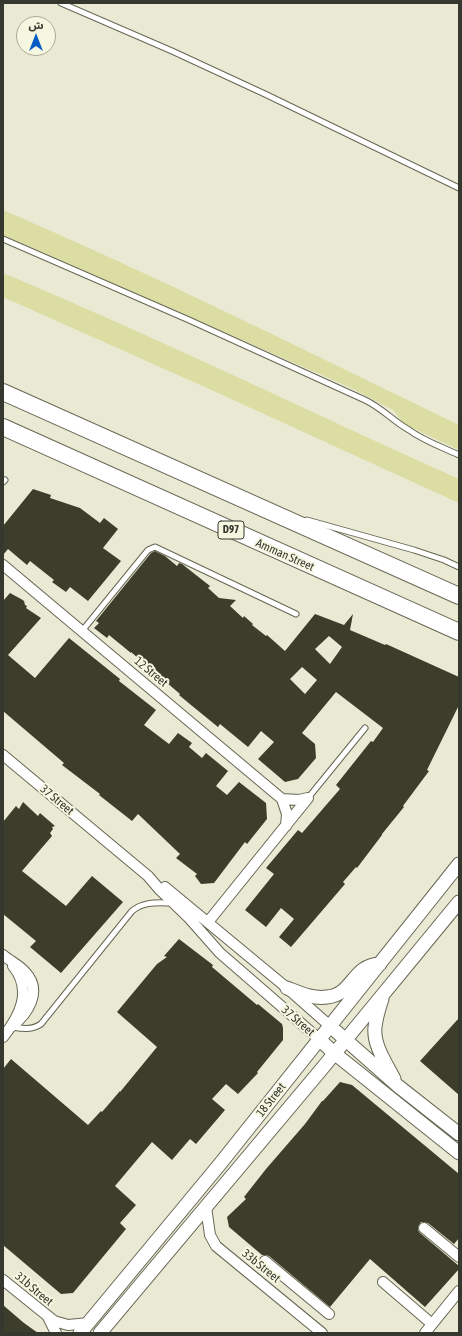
<!DOCTYPE html>
<html>
<head>
<meta charset="utf-8">
<style>
  body { margin:0 }
  #map { position:relative; width:462px; height:1336px; overflow:hidden; background:#e9e9d4; font-family:"Asap Condensed","Noto Sans Arabic",sans-serif }
  canvas { display:block }
  .frame { position:absolute; inset:0; border:4px solid #36372e; pointer-events:none }
  .north { position:absolute; left:16px; top:16px; width:40px; height:40px; box-sizing:border-box; background:#f6f7e1; border:1px solid #a9aa99; border-radius:50%; rotate:0deg; font-size:11px; font-weight:700; line-height:16px; text-align:center; color:#36372e }
  .north::after { content:''; display:block; margin:auto; width:14px; height:18px; background:#065bc5; clip-path:polygon(50% 0,100% 100%,50% 72%,0 100%) }
</style>
</head>
<body>
<div id="map">
<canvas width="462" height="1336"></canvas>
<div class="frame"></div>
<div class="north">ش</div>
</div>
<script>
const context = document.querySelector('canvas').getContext('2d');
context.lineJoin = 'round';
function paint(path, color) { context.fillStyle = color; context.fill(path, 'evenodd'); }
function stroke(path, color, width, dash) { context.strokeStyle = color; context.lineWidth = width; context.lineCap = dash ? 'butt' : 'round'; context.setLineDash(dash || []); context.stroke(path); }
function drawText(font, color, halo, rows, align = 'center') {
  context.font = font + ' "Asap Condensed",sans-serif'; context.lineWidth = 4; context.setLineDash([]); context.textBaseline = 'middle'; context.strokeStyle = halo; context.fillStyle = color; for (const [text, x, y, turn = 0] of rows) {
    context.save(); context.translate(x, y); context.rotate((+turn || 0) * Math.PI / 180); context.textAlign = isNaN(turn) ? turn : align; if (halo) context.strokeText(text, 0, 0); context.fillText(text, 0, 0); context.restore();
  }
}
const green = new Path2D(`
  M3,210c154,66 305,142 456,215v25l-55,-26 -11,-14 -44,-23 -346,-152z
  M3,273c154,64 304,138 456,206v24l-252,-115 -204,-91z`);
const building = new Path2D(`
  M33,489l18,6 -1,3 30,10 20,15 4,-5 14,11 -15,19 18,13 -33,40 -18,-14 -4,5 -14,-10 2,-2 -24,-19 -3,4 -19,-16 -5,6v-29z
  M155,551l10,5 12,10 2,-3 3,1 28,22 -2,2 11,10 17,2 -6,6 13,12 1,-2 9,8 -1,1 14,11 1,-1 18,16 30,-37 29,11 9,-11 -3,16 35,15 1,-1 73,33v28l-32,65 2,1 -26,35 1,1 -22,27v1l-25,33 -1,-1 -13,15 2,2 -54,63 -12,-10 15,-18 -13,-11 -15,19 -21,-17 29,-36 -8,-6 32,-38 4,3 38,-44 -4,-4 35,-44 2,1 10,-14 -47,-36 -34,41 13,11 1,14 -18,21 -13,3 -27,-23 16,-17 -13,-11 -13,16 -28,-23 -2,3 -27,-22 -12,-10 1,-1 -49,-42v1l-22,-18 -2,3 -13,-10 5,-5 -3,-2 55,-68zM329,636l13,11 -12,17 -15,-15zM302,667l15,13 -12,14 -15,-15z
  M10,593l11,6 3,2 1,4 2,1 -1,2 15,10 -33,37 27,23 34,-40 51,41 -1,2 37,29 -12,15 25,19 9,-11 14,10 -3,4 13,11 4,-5 22,18 -12,15 11,9 12,-13 27,21 1,16 -20,25 -2,-2 -31,41 -13,1 -6,-8 2,-2 -21,-16 4,-4 -42,-40 -6,7 -33,-26 1,-1 -38,-29 2,-2 -61,-52v-110z
  M23,802l15,14 2,-3 15,13 -3,1 1,2 -3,4 2,3 -30,35 44,35 26,-30 31,26 -62,71 -31,-26 6,-6 -33,-27v-92l13,-16 3,3z
  M179,939l34,26 -1,2 45,38 1,-1 24,20 1,4v12l-26,32 1,1 -20,21 -12,-10 -14,15 13,11 -29,34 -6,-5 -18,21 -20,-18 -37,44 21,19 -16,18 6,6 -53,64 -12,1 -58,-49v-176l8,-10 77,66 13,-14 1,1 18,-21v1l37,-45 -40,-35 40,-48 10,-7 -3,-1z
  M459,1018v77l-39,-34z
  M340,1082l12,3 107,89v64l-5,6 -26,-21 -7,-1 -3,5v3l2,3 39,33v3l-34,38 -55,-48 -40,48 -61,-51 -3,-1h-4l-33,-28 -2,-10 19,-18 -2,-2 22,-28 39,-45 17,-23h1z
  M3,1305l21,18 14,10h-35z`);
const service = new Path2D(`
  M61,3l111,48 95,44 192,93
  M3,239l186,81 176,80c17,8 28,21 44,30 15,11 33,17 50,25
  M3,482l2,-2
  M307,520l107,30 30,10 15,7
  M82,631l66,-81 7,-3 141,67
  M308,798l57,-70
  M13,1027c10,2 19,3 28,-3l91,-113c12,-10 26,-8 41,-8`);
const minor = new Path2D(`
  M3,565l279,234 5,15 -1,12
  M3,755l145,121 12,14 29,28 31,35 99,86
  M282,799l17,1 9,-2
  M165,887l122,101 43,38
  M208,922l100,-124
  M3,955c7,6 16,10 22,17 18,19 3,42 -14,55
  M3,1037c17,-21 30,-47 10,-71
  M206,1207l4,28 6,11 106,87
  M424,1228l35,29
  M265,1261l64,53
  M3,1280l51,41 14,4 21,-2
  M383,1282l49,42
  M48,1317l8,16
  M425,1333l34,-42`);
const tertiary = new Path2D(`
  M287,988c13,5 26,11 40,9 26,-2 25,-32 53,-33
  M382,999c-3,9 -6,19 -7,28 -2,18 11,36 19,52
  M330,1026l68,60 61,48
  M319,1039l15,14 125,100
  M80,1333l140,-169 239,-300
  M100,1333l220,-262 139,-169`);
const primary = new Path2D(`
  M3,392l456,204
  M3,427l456,205`);
const shields = [
  [231,530,26]
];
const shieldNames = [
  ["D97",231,530]
];
const streetNames = [
  ["Amman Street",285,555,24],
  ["12 Street",151,672,40],
  ["37 Street",57,800,40],
  ["37 Street",298,1021,41],
  ["18 Street",271,1100,-52],
  ["33b Street",261,1266,39],
  ["31b Street",34,1289,40]
];
paint(green, '#dcdda3');
paint(building, '#3c3d2b');
stroke(service, '#666654', 7);
stroke(minor, '#666654', 12);
stroke(tertiary, '#666654', 15);
stroke(primary, '#666654', 18);
stroke(service, '#fff', 5);
stroke(minor, '#fff', 10);
stroke(tertiary, '#fff', 13);
stroke(primary, '#fff', 16);
for (const [x, y, w] of shields) { const box = new Path2D(); box.roundRect(x - w / 2, y - 9, w, 18, 3); context.fillStyle = '#f6f7e1'; context.fill(box); stroke(box, '#36372e', 1); }
drawText('bold 11px', '#36372e', null, shieldNames);
drawText('12px', '#36372e', '#f6f7e1', streetNames);
</script>
</body>
</html>
